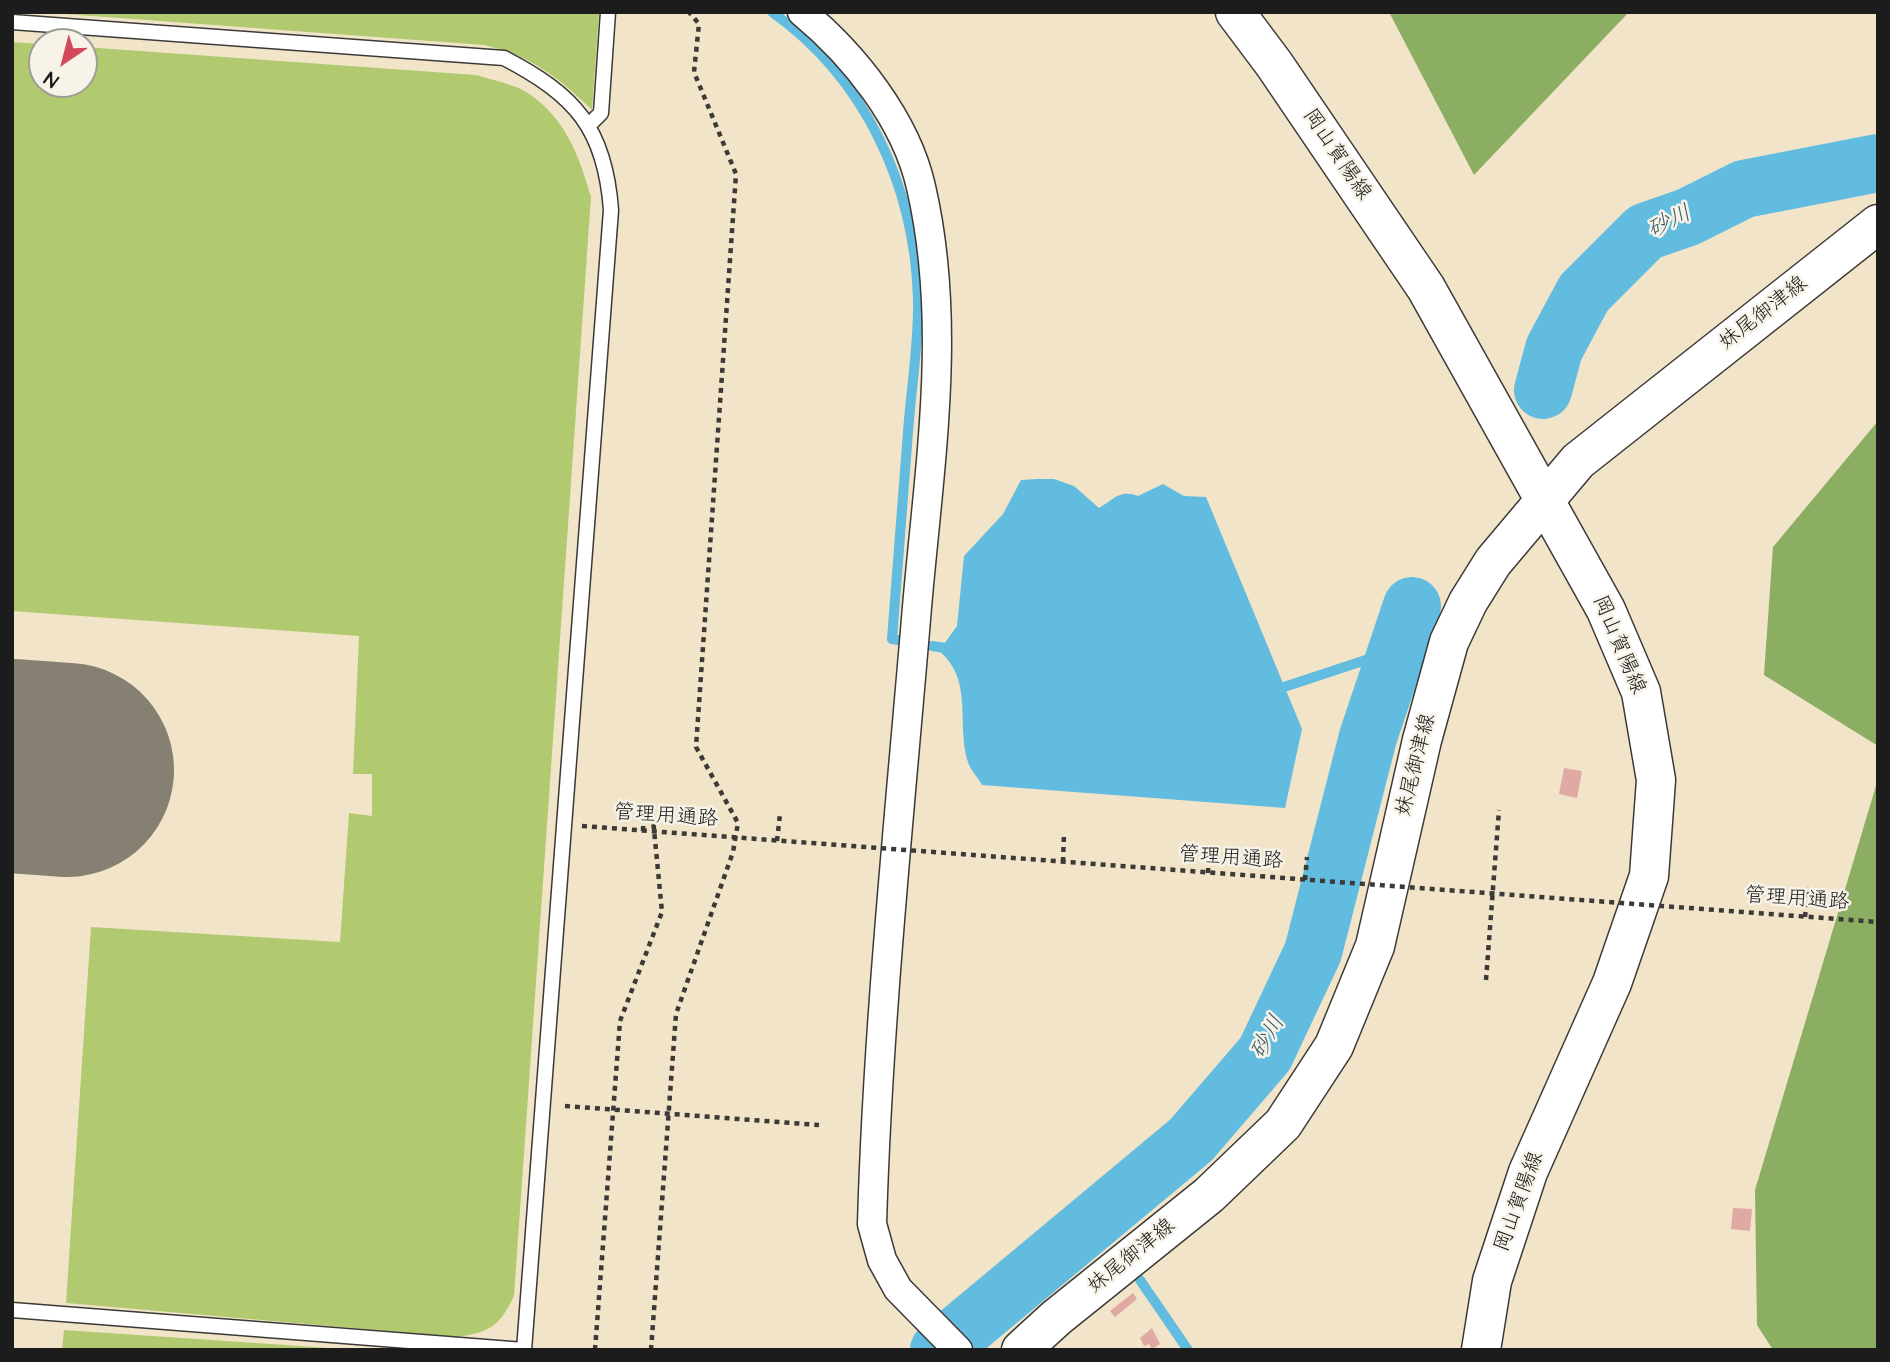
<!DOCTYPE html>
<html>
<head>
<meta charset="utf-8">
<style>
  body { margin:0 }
  #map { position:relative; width:1890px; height:1362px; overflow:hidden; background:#f1e4c9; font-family:"Architects Daughter",sans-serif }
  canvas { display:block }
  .frame { position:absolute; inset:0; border:14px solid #1c1c1c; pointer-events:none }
  .north { position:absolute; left:28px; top:28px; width:70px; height:70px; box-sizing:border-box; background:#f7f3e8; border:2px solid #9f9d96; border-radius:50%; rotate:215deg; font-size:19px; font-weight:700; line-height:28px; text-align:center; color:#1c1c1c }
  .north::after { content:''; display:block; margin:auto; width:24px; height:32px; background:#d1495b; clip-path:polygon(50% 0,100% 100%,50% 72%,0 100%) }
</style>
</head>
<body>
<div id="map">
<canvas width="1890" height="1362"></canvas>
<div class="frame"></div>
<div class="north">N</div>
</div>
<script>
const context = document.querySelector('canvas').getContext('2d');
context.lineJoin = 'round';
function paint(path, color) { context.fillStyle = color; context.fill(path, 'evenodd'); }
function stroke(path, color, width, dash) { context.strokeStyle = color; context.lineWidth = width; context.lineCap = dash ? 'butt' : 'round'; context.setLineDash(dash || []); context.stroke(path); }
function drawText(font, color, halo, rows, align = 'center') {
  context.font = font + ' "Architects Daughter","Klee One",sans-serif'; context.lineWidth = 5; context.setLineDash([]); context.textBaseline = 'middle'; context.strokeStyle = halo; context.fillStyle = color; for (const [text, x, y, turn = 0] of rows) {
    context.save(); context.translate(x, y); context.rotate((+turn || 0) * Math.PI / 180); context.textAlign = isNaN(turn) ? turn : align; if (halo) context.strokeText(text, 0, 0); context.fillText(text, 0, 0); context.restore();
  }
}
const green = new Path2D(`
  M38,12h561l-7,98c-35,-34 -61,-54 -108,-65z
  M12,42l30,2v40h42v-37l392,28c16,5 38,9 52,18 37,25 51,62 63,104l-77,1099c-15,31 -24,36 -57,41l-391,-34 25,-376 249,15 9,-129 23,3v-42h-19l6,-138 -347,-25z
  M64,1330l295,20h-297z`);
const forest = new Path2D(`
  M1389,12h240l-155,163z
  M1878,421v325l-114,-71 9,-128z
  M1878,779v571h-105l-16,-25 -2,-135z`);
const water = new Path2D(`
  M1037,479h17l20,7 25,22c14,-8 21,-19 39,-12l25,-12 21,12 22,1 96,232 -17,79 -303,-23c-4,-8 -12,-15 -14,-23 -12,-38 6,-82 -29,-111l18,-25 7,-70 39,-42 18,-34z`);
const stream = new Path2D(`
  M772,12c93,66 143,174 146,288 1,43 -7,89 -10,132 -5,69 -11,138 -16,207l6,1
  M932,646l20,3
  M1275,690l121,-40
  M1097,1219l7,10
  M1140,1280l48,70`);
const river = new Path2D(`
  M1543,390l11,-41 30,-56 61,-61 43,-15 56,-28 134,-26
  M939,1350l252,-210 74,-86 48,-102 55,-215 44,-131`);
const runway = new Path2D(`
  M12,766l55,4`);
const building = new Path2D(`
  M1564,768l18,3 -5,27 -18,-4z
  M1733,1208l19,1 -2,22 -19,-2z
  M1133,1293l4,6 -22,18 -5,-6z
  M1152,1328l8,16 -8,5 -3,-5 -5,2 -4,-8z`);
const path = new Path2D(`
  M643,831l1,-27
  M777,841l3,-27
  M1063,862l1,-28
  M1208,873l1,-28
  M1305,880l2,-23
  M1805,917l3,-30
  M1486,980l13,-170
  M565,1106l254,19
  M595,1350l25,-329 42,-109 -10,-103
  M651,1350l25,-336 57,-162 5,-29 -42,-76 40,-573 -42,-102 5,-48 -10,-12`);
const lane = new Path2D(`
  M12,22l492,36c71,37 101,70 107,152l-87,1140
  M588,126l13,-13 7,-101
  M12,1310l512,40`);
const street = new Path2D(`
  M802,12c52,43 104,108 119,175 32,138 8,281 -4,420 -17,205 -39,411 -45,617l10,36 16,29 60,61`);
const primary = new Path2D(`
  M1235,12l39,52 152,224 180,322 35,82 15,88 -7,96 -37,107 -84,189 -36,109 -11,69
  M1021,1350l35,-32 153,-123 74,-71 51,-78 41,-100 47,-206 27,-98 19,-40 25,-40 85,-101 300,-237`);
const pathBridge = new Path2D(`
  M582,826l1296,96`);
const streetNames = [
  ["岡山賀陽線",1336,155,56],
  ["妹尾御津線",1764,314,-38],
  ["岡山賀陽線",1618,645,67],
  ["妹尾御津線",1417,765,-76],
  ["管理用通路",666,817,4],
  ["管理用通路",1231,859,4],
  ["管理用通路",1797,900,4],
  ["岡山賀陽線",1520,1202,-70],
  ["妹尾御津線",1132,1257,-39]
];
const waterNames = [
  ["砂川",1670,223,-26],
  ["砂川",1269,1038,-61]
];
paint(green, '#b1ca70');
paint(forest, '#8cae62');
paint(water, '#61bcdf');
stroke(stream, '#61bcdf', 10);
stroke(river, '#61bcdf', 58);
stroke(runway, '#868072', 214);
paint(building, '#deaaa3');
stroke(lane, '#3c3a36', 17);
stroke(street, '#3c3a36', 31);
stroke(primary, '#3c3a36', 41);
stroke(path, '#3c3a36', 4.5, [5, 5]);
stroke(lane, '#fff', 14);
stroke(street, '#fff', 28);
stroke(primary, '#fff', 38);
stroke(pathBridge, '#3c3a36', 4.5, [5, 5]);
drawText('21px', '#1c1c1c', '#f7f3e8', streetNames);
drawText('italic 23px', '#385c6a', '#f7f3e8', waterNames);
</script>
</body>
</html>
